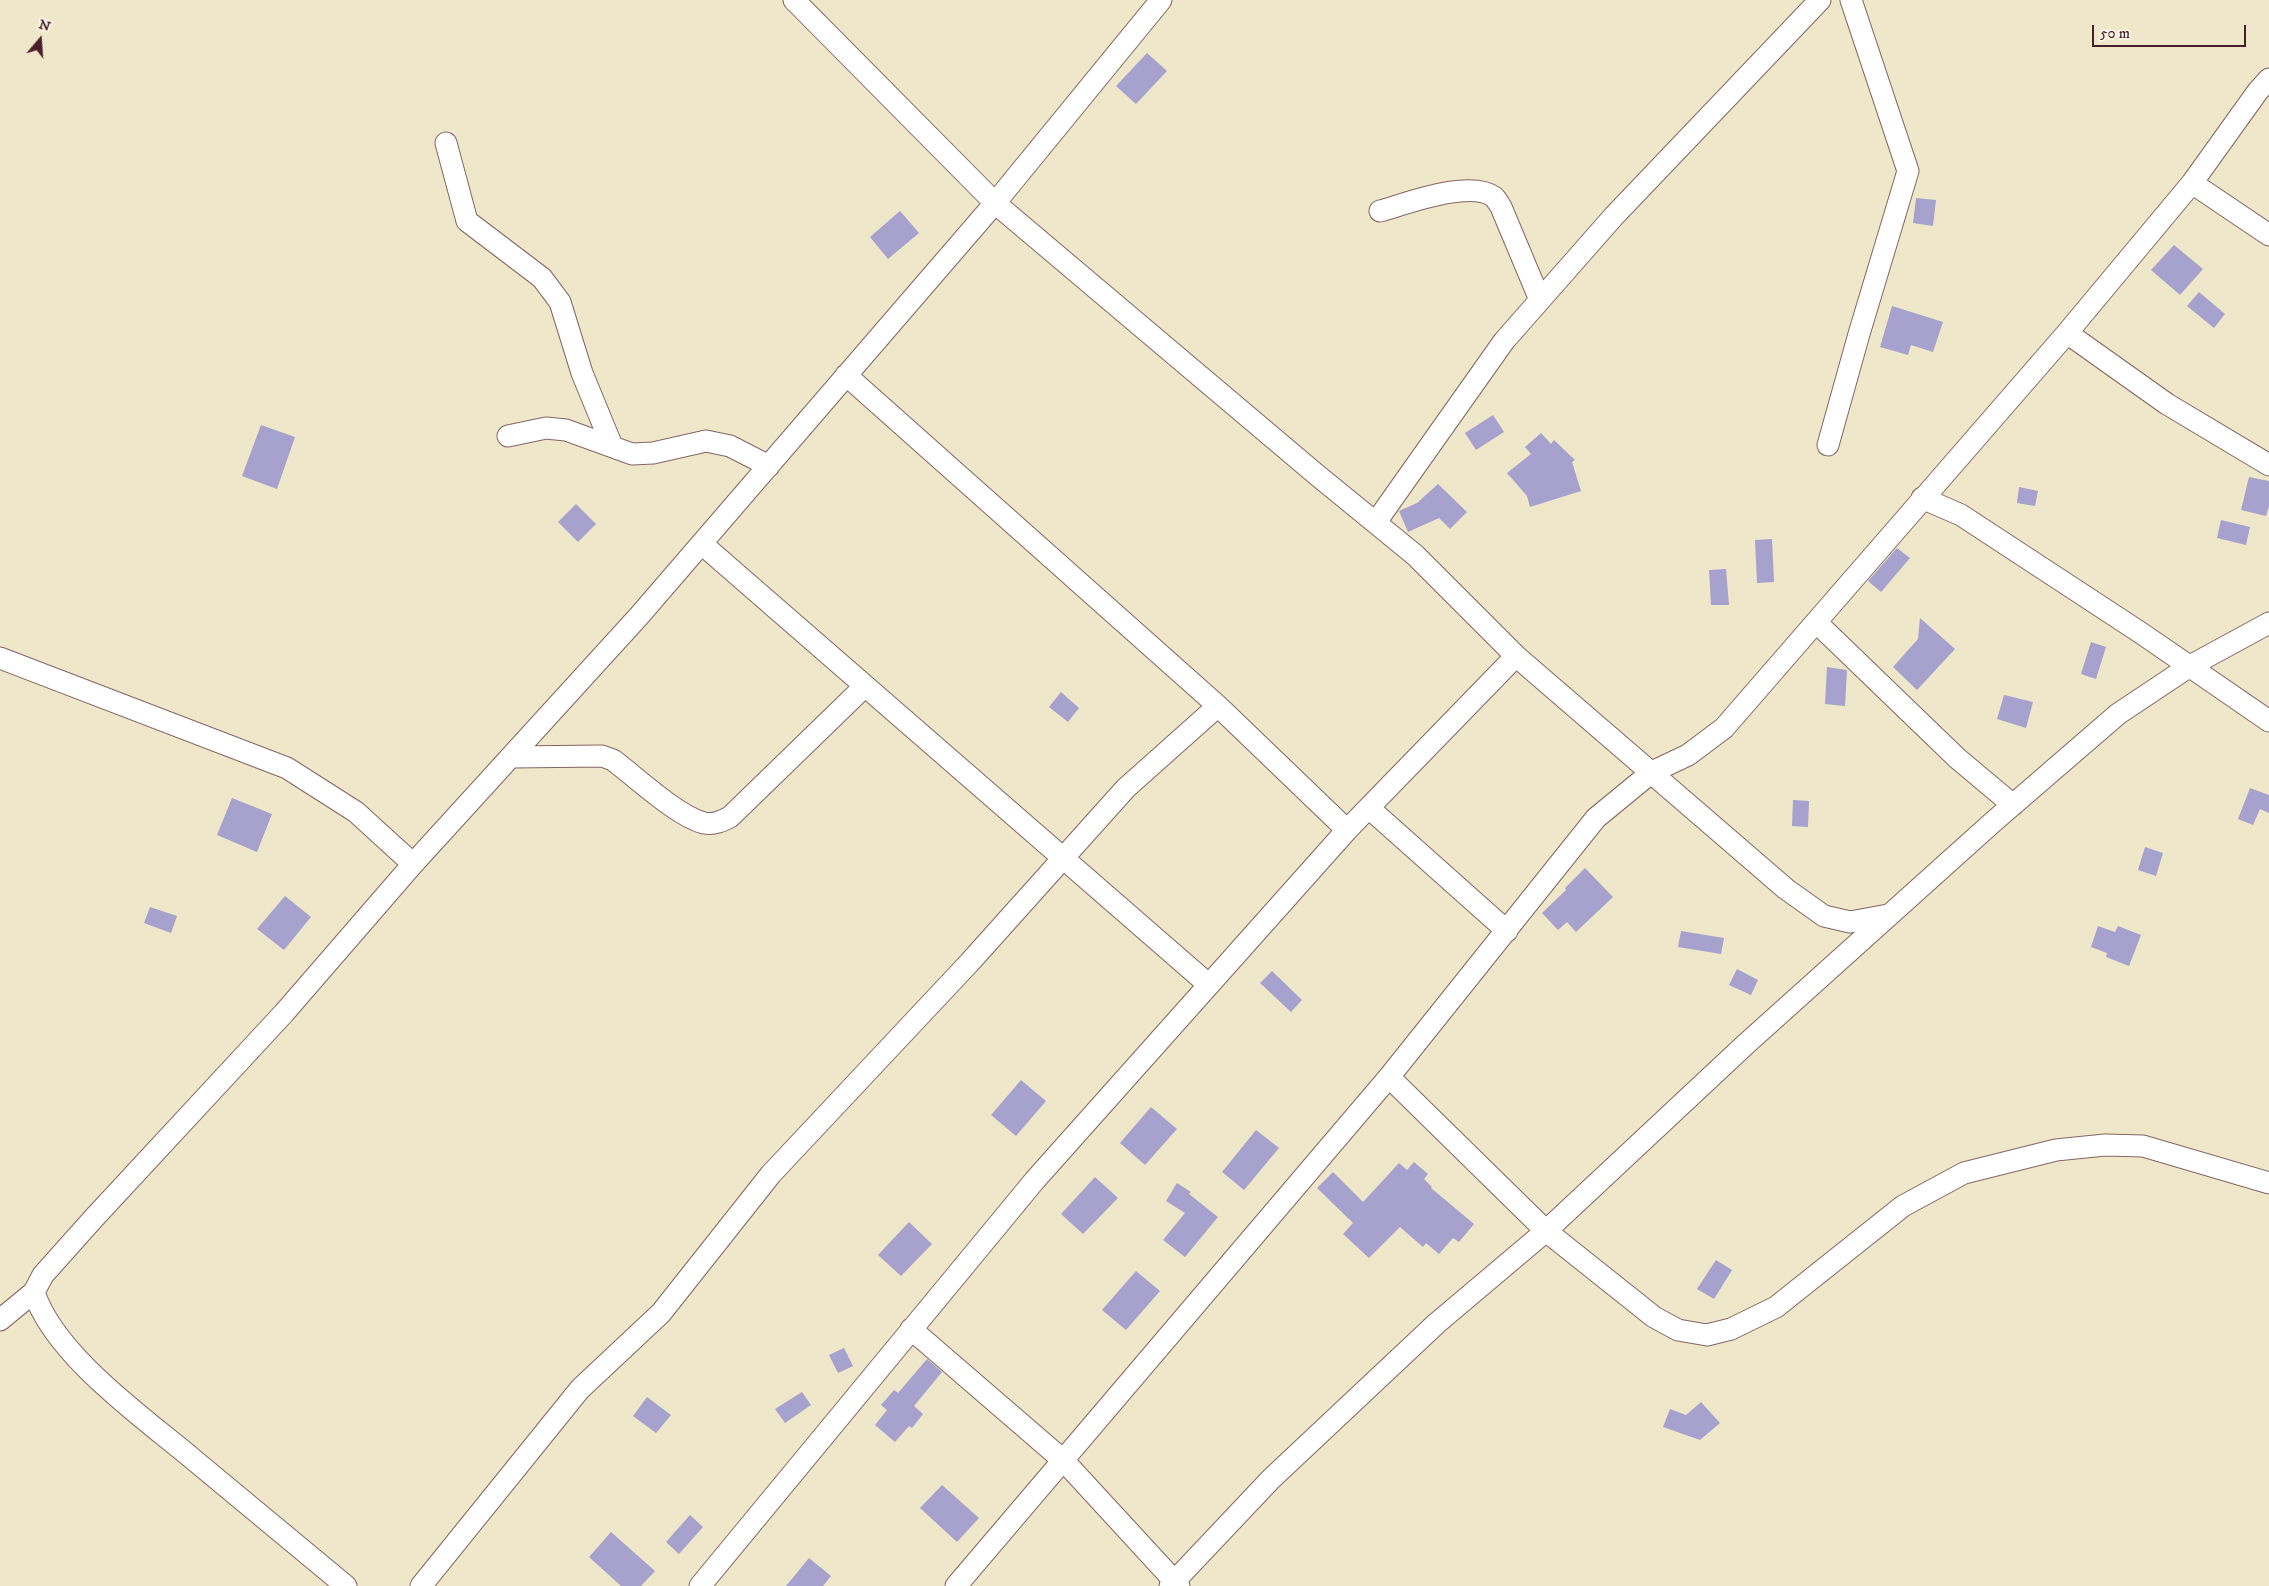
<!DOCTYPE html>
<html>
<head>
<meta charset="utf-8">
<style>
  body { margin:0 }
  #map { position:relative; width:2269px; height:1586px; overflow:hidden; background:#efe7ca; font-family:"IM FELL DW Pica",serif }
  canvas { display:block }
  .north { position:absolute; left:15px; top:15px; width:50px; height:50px; -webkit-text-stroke:4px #fcf5e5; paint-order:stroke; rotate:18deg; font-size:14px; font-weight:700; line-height:20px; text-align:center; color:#4a1f2b }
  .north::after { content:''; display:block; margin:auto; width:18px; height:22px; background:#4a1f2b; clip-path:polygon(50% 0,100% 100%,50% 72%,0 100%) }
  .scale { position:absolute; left:2092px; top:25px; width:154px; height:22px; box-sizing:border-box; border:2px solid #4a1f2b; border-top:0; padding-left:6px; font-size:15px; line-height:18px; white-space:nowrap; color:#4a1f2b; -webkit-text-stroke:4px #fcf5e5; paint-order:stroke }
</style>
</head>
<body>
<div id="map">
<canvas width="2269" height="1586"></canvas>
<div class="north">N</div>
<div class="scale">50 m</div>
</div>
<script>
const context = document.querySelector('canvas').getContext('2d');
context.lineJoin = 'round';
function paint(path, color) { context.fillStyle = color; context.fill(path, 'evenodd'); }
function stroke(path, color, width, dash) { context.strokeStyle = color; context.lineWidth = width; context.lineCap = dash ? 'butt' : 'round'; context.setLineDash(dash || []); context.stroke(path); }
const building = new Path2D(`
  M1147,53l20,18 -31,33 -20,-18z
  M1916,198l20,2 -3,26 -20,-3z
  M900,211l19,22 -31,26 -18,-22z
  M2174,245l29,24 -23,26 -29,-25z
  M2199,292l26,22 -11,14 -27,-22z
  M1892,306l51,16 -10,30 -22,-7 -3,10 -28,-8z
  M1493,415l11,17 -28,18 -11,-17z
  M261,425l34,12 -18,52 -35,-13z
  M1541,433l10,11 3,-4 21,20 -3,2 9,29 -51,16 -3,-11 -20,-23 24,-19 -6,-7z
  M2249,477l20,4v25l-3,10 -25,-6z
  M1438,484l29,28 -17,17 -11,-11 -31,14 -9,-21 18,-8z
  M2019,487l19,4 -3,15 -18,-3z
  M576,504l20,20 -18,18 -20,-20z
  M2221,520l29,7 -4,18 -29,-7z
  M1772,539l2,43 -17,1 -2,-43z
  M1897,548l13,10 -29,34 -13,-11z
  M1726,569l3,36h-18l-2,-35z
  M1920,618l35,31 -38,41 -24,-23 25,-28z
  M2091,642l15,5 -10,32 -15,-5z
  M1827,667l20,3 -2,36 -20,-2z
  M1061,692l18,16 -11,14 -19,-15z
  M2004,695l29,7 -7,26 -29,-9z
  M2250,788l19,7v18l-9,-4 -7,16 -15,-6z
  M232,798l40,16 -15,38 -40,-17z
  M1793,800l16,1 -1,26 -16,-1z
  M2145,847l18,6 -7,23 -18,-6z
  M1585,868l28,29 -37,35 -9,-10 -9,8 -16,-17 24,-23 -1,-2z
  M285,896l26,21 -27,33 -27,-21z
  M150,907l27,9 -6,17 -27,-10z
  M2098,926l17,6 3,-6 23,9 -12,31 -23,-9 1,-4 -16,-6z
  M1681,931l43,7 -3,16 -43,-7z
  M1737,969l21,11 -7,15 -22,-10z
  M1272,971l30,29 -11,12 -31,-29z
  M1021,1080l25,21 -30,35 -25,-21z
  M1151,1107l26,22 -32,36 -25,-22z
  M1256,1130l23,18 -35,42 -22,-18z
  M1414,1162l14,12 -4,5 8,8 -1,1 43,36 -15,18 -6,-4 -14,16 -13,-11 -3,4 -23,-20 -31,31 -26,-24 10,-11 -36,-35 16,-16 30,30 36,-39 8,7z
  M1095,1177l23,21 -35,36 -22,-20z
  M1177,1183l14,9 -2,2 29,23 -33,40 -22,-17 22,-27 -19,-12z
  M909,1222l23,22 -31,32 -23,-21z
  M1716,1260l16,10 -18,29 -17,-10z
  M1136,1271l24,20 -34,39 -24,-20z
  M844,1348l9,18 -15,7 -9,-18z
  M927,1359l15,13 -28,34 9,8 -11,14 -3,-2 -14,16 -20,-17 12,-15 -6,-5 13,-15 4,3z
  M802,1392l9,13 -26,18 -10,-14z
  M647,1397l24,18 -15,18 -23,-17z
  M1701,1402l19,21 -20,17 -37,-13 7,-18 16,6z
  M942,1485l37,33 -22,24 -37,-34z
  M690,1515l13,12 -24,27 -13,-12z
  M611,1532l44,39 -14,15h-20l-32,-29z
  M809,1558l22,18 -8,10h-37z`);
const minor = new Path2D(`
  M794,0l201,203 322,272 98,80 101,101 270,233 38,27 26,6 38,-7
  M446,143l21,78 75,57 18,24 22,71 30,73
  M2192,183l77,52
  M1380,211c26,-7 90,-32 114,-14 3,3 5,7 7,10l39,93
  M2067,333l100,71 102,61
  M846,375l372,331 129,124
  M508,436l38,-8 20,2 66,24 21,-1 53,-12 24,5 39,20
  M1828,445l31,-111 49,-163 -57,-171
  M1922,498l39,17 180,118 128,88
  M1376,522l128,-181 110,-125 206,-216
  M702,544l507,441
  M1816,622l141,136 56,47
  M0,658l287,110 69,44 57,52
  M511,757l91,-1 11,4c24,18 64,56 91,63 10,2 18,-2 26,-6l135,-131
  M1369,808l138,123
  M1389,1077l157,154 108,86 24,13 29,5 24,-6 45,-22 127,-101 61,-33 92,-23 49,-5 38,1 126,37
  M0,1320l34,-28
  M911,1329l153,132 115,125
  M346,1586c-50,-42 -101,-84 -152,-126 -50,-42 -140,-105 -160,-168l9,-17 50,-56 191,-206 129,-149 226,-248 356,-413 166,-203
  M421,1586l159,-197 81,-76 110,-139 199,-212 156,-174 92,-82
  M700,1586l335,-406 312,-350 169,-174
  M956,1586l433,-509 207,-259 56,-46 36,-17 36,-27 343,-395 125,-150 66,-92 11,-12
  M1170,1586l101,-107 166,-156 109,-92 200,-187 247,-222 125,-108 72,-48 79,-43`);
paint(building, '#a6a1cd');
stroke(minor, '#846563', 23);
stroke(minor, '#fff', 21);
</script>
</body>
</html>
